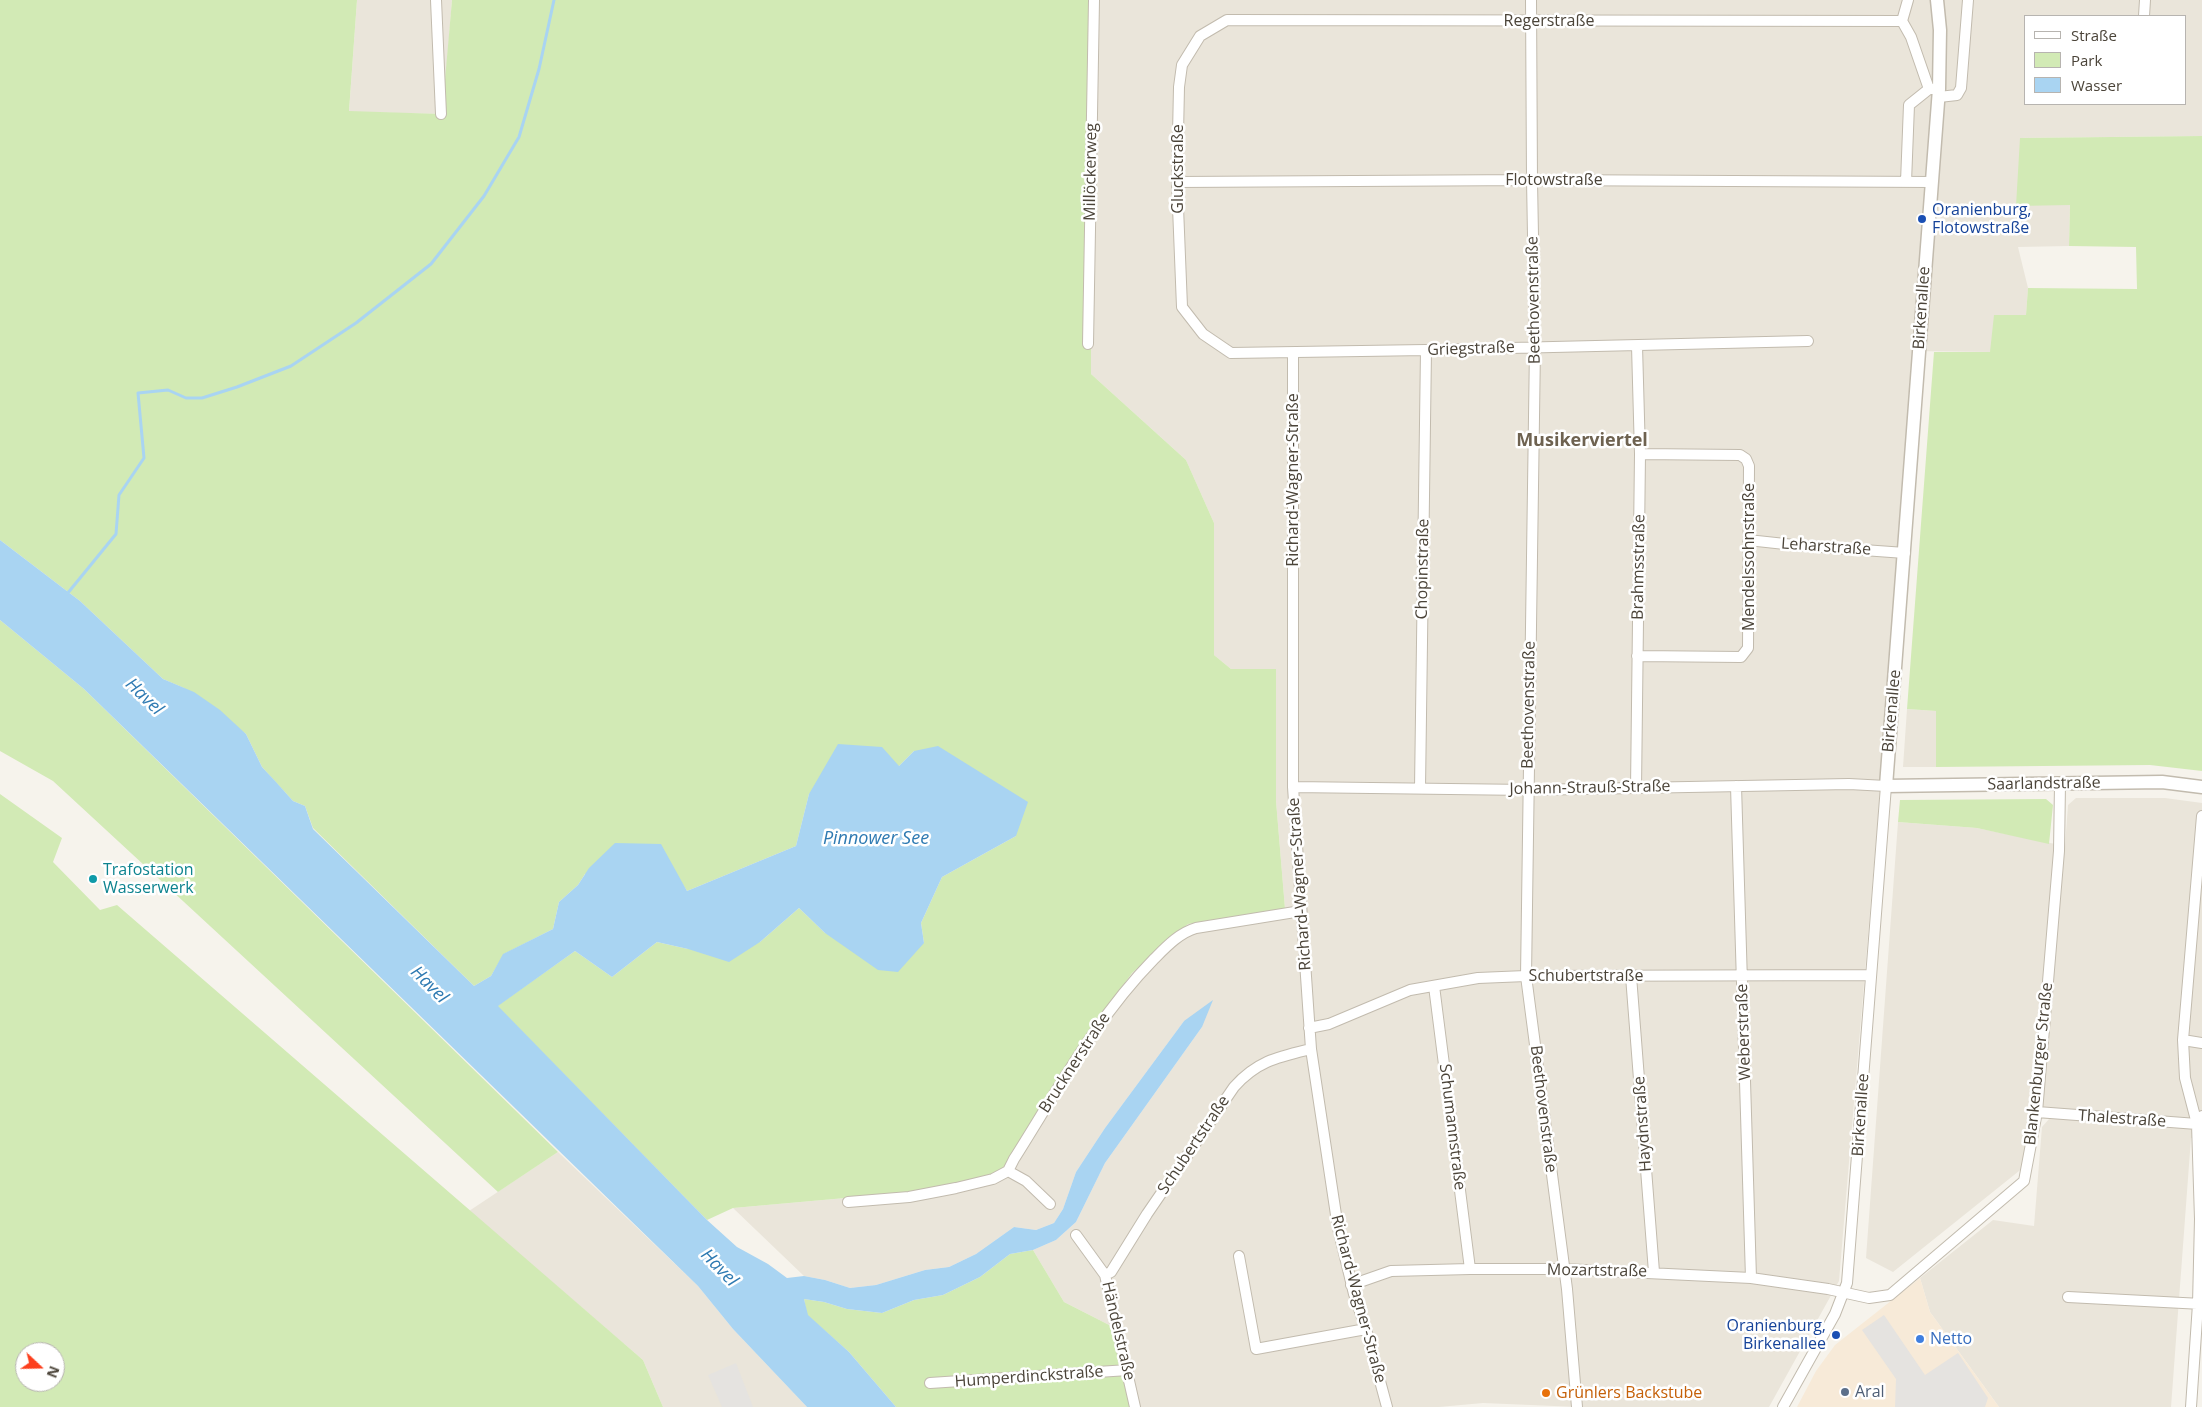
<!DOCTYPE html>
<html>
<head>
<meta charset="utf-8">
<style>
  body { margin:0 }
  #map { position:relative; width:2202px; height:1407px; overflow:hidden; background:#f6f3ec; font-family:"Open Sans",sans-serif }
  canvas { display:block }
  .legend { position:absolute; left:2024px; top:15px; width:162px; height:90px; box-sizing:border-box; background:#fff; border:1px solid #b7b4b0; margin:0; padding:6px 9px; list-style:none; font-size:15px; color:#4b4439 }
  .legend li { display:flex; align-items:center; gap:10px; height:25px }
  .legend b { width:25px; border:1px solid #b7b4b0 }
  .north { position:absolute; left:15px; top:1342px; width:50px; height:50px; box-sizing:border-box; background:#fff; border:1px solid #b7b4b0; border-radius:50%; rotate:111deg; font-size:14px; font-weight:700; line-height:20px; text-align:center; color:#4b4439 }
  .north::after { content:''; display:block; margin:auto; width:18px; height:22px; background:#fc3f1d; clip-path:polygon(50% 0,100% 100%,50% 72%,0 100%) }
</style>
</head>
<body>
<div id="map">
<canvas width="2202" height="1407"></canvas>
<ul class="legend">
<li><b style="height:6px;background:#fff"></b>Straße</li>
<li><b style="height:14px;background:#d2eab5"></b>Park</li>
<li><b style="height:14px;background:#a9d4f2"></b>Wasser</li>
</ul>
<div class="north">N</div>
</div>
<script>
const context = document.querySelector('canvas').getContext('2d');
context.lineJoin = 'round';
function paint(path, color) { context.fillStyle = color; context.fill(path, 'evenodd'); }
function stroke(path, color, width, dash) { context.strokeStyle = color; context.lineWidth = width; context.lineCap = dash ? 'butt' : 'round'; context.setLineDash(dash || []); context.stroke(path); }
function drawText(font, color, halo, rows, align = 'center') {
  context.font = font + ' "Open Sans",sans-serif'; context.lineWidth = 5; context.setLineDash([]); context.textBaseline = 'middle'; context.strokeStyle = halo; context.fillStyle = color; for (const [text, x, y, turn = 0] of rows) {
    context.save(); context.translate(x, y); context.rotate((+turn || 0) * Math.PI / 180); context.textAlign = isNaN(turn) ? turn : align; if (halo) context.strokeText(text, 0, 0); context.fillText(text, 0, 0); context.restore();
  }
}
const residential = new Path2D(`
  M357,0h95l-9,114 -94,-2z
  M1091,0h1111v136l-182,2 50,67 -1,41 -51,1 10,41 -2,27 -36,37 -78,-1 -30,418 -43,512 -70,126h-191l-95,-4 -44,4h-301l-21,-78 -53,-27 -31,-52 23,-10 20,-18 29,-59 97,-136 -18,-6 -79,107 -29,44 -13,37 -9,14 -18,7 -22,-3 -38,27 -27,13 -24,3 -49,15 -26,3 -25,-8 -21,-4 -71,-68 191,-17 156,-145 52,-73 56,-49 97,-15 -9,-108 -45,-132 -17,-14v-132l-28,-63 -95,-86zM2026,16h160v88h-160z
  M1907,709l29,2v56h-33z
  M2076,798h89l37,5v336l-11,-1 -20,269h-172l-69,-95 -10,-34 73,-58 41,6 8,-99 7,-8 -20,-1 -5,49 -131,105 -27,-14 32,-436 79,6 88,18 3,-41z
  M558,1152l140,134 35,43 74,78h-144l-20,-47 -174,-149z`);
const commercial = new Path2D(`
  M1920,1278l10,34 69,95h-202l19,-36 19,-26z`);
const green = new Path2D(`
  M0,0h357l-8,111 93,3 10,-114h639v374l95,86 28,63v132l17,14h45v132l9,108 -97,15 -56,49 -52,73 -74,119 -14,11 -68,15 -191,17 -26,12 -210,-214 78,-55 37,26 45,-35 31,7 72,-7 39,-34 26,25 99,10 -3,-20 21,-46 74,-41 -102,-85 -15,15 -90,28 -13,52 -109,45 -7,-11 -95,-6 -7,11 -19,17 -6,27 -49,25 -13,22 -17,10 -161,-158 -8,-22 -12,-5 -31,-34 -16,-33 -62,-46 -21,-9 -83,-78 -80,-61z
  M2202,136v635l-52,-6 -214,2v-56l-29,-2 27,-357h56l4,-37h32l2,-27 109,1 -1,-42 -67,-1 1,-41 -54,1 4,-68z
  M0,620l84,69 474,463 -60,40 -445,-411 -53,-30z
  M0,794l62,44 -9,24 47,48 17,-5 526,455 20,47h-663zM25,1352h30v30h-30z
  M2046,799l7,6 -4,39 -72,-16 -79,-6 2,-22z
  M1033,1250l31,52 53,27 21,78h-242l-47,-55 -42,-37 -3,-16 20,3 23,7 35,4 32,-13 29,-5 37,-18 30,-23z`);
const parking = new Path2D(`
  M1884,1315l41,60 33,-22 30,45 -3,9h-90l1,-28 -34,-49z
  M736,1363l17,44h-31l-14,-32z`);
const water = new Path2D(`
  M0,540l80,61 83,78 31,13 26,18 26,24 16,33 14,15 17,19 12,5 8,23 161,157 17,-10 12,-22 50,-25 6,-27 19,-17 11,-17 26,-25 46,1 26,47 109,-45 13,-52 29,-50 44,3 17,19 15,-15 24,-5 90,56 -12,34 -74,41 -21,46 3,20 -26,29 -20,-2 -53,-37 -26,-25 -39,34 -31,20 -41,-13 -31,-7 -45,35 -37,-26 -77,55 209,214 30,27 31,17 19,14 17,-2 21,4 25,8 26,-3 49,-15 24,-3 27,-13 38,-27 22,3 18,-7 9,-14 13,-37 29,-44 79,-107 29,-21 -11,27 -97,136 -29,59 -20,18 -23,10 -23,4 -30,23 -37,18 -29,5 -32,13 -35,-4 -23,-7 -20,-3 4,16 41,37 47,55h-89l-74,-78 -35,-43 -614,-597 -84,-69z`);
const stream = new Path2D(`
  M67,594l49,-60 3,-39 25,-37 -6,-65 30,-3 18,8h16l35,-11 54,-21 65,-43 75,-59 53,-68 35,-59 20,-68 15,-69`);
const minor = new Path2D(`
  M436,0l5,114
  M1531,0l1,180 3,167 -9,629 41,313 10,118
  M1908,0l-6,21 9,16 18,52h10
  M2144,16l1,-16
  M1939,97l18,-2 4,-7 7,-88
  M1177,182l355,-2 400,2
  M1906,182l3,-77 20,-16
  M1808,341l-382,9 -195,3 -28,-19 -21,-27 -5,-125 2,-95 3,-22 18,-29 27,-16 675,1
  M1088,344l6,-344
  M1293,353v434l18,262 27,179 16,66 12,35 21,78
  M1748,540l46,5 111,8
  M1637,656l104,1 7,-9 1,-182 -3,-7 -6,-4 -100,-1
  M1736,786l15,492
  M1293,787l235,3 321,-6 37,2 -39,497 -12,31 -52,93
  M1420,788l6,-438
  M1636,788l4,-334 -3,-108
  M1631,976l23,296
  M1434,986l36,283
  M1309,1028l20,-4 81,-34 68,-12 48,-2 345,-1
  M2183,1040l19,3
  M2037,1112l160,12 5,-8
  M1008,1171l18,10 24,23
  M848,1202l61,-5 47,-9 37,-9 15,-8 6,-12c43,-68 83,-142 140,-200 12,-12 25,-26 42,-31l105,-17
  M1076,1235l29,40 30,132
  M1239,1256l17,93 110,-20
  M1105,1275l6,-3 36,-58 87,-127c23,-26 44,-30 77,-38
  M1351,1285l40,-14 79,-2h94l187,9 77,11 41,9 21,-3 134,-114 13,-69 22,-261 1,-67
  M2068,1297l134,7
  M930,1383l198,-13
  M2191,1407l7,-103 2,-85 -3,-95 -12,-46 -2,-38 19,-224`);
const tertiary = new Path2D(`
  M1937,0l3,30 -1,59 -53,697 276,-4 40,5`);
const markers = [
  [1922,219,5,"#1a4fb4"],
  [93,879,5,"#0f9aa8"],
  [1836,1335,5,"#1a4fb4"],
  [1920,1339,5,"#3f7fe0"],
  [1845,1392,5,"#5c6f8a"],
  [1546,1393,5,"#e8710a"]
];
const streetNames = [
  ["Regerstraße",1549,21],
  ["Gluckstraße",1178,169,-90],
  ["Millöckerweg",1091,172,-89],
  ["Flotowstraße",1554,180],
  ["Beethovenstraße",1534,300,-91],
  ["Birkenallee",1922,308,-86],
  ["Griegstraße",1471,349,-2],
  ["Richard-Wagner-Straße",1293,480,-90],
  ["Leharstraße",1826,547,4],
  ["Mendelssohnstraße",1749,557,-90],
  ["Brahmsstraße",1639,567,-89],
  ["Chopinstraße",1423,569,-89],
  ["Beethovenstraße",1529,705,-89],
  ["Birkenallee",1892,711,-85],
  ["Saarlandstraße",2044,784,-1],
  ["Johann-Strauß-Straße",1590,788,-1],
  ["Richard-Wagner-Straße",1300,884,-94],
  ["Schubertstraße",1586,976],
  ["Weberstraße",1744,1032,-92],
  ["Brucknerstraße",1075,1063,-57],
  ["Blankenburger Straße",2039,1064,-84],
  ["Beethovenstraße",1543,1109,83],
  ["Birkenallee",1861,1115,-86],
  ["Thalestraße",2122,1119,4],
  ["Haydnstraße",1643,1124,-94],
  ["Schumannstraße",1452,1127,83],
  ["Schubertstraße",1194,1145,-56],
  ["Mozartstraße",1597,1271,1],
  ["Richard-Wagner-Straße",1358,1299,75],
  ["Händelstraße",1118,1331,77],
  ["Humperdinckstraße",1029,1377,-4]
];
const transitNames = [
  ["Oranienburg,",1932,210],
  ["Flotowstraße",1932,228],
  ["Oranienburg,",1826,1326,"right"],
  ["Birkenallee",1826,1344,"right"]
];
const cultureNames = [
  ["Trafostation",103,870],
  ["Wasserwerk",103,888]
];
const shopNames = [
  ["Netto",1930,1339]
];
const serviceNames = [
  ["Aral",1855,1392]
];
const foodNames = [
  ["Grünlers Backstube",1556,1393]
];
const neighbourhoodNames = [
  ["Musikerviertel",1582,441]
];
const waterNames = [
  ["Havel",144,697,44],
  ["Pinnower See",876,839],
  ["Havel",429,985,45],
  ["Havel",719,1268,46]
];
paint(residential, '#eae5da');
paint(commercial, '#f7ead8');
paint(green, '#d2eab5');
paint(parking, '#e5e3e0');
paint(water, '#a9d4f2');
stroke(stream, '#a9d4f2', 3);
stroke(minor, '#c2bbae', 12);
stroke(tertiary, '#c2bbae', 15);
stroke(minor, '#fff', 10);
stroke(tertiary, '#fff', 12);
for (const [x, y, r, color] of markers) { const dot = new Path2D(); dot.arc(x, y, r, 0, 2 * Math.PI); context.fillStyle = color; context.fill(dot); stroke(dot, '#fff', 2); }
drawText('16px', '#4b4439', '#fff', streetNames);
drawText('16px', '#164399', '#fff', transitNames, 'left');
drawText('16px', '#0d838f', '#fff', cultureNames, 'left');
drawText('16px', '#366cbe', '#fff', shopNames, 'left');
drawText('16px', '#4e5e75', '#fff', serviceNames, 'left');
drawText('16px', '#c56008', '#fff', foodNames, 'left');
drawText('bold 18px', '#6e6250', '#fff', neighbourhoodNames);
drawText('italic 18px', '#2e7ab2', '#fff', waterNames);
</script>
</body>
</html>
